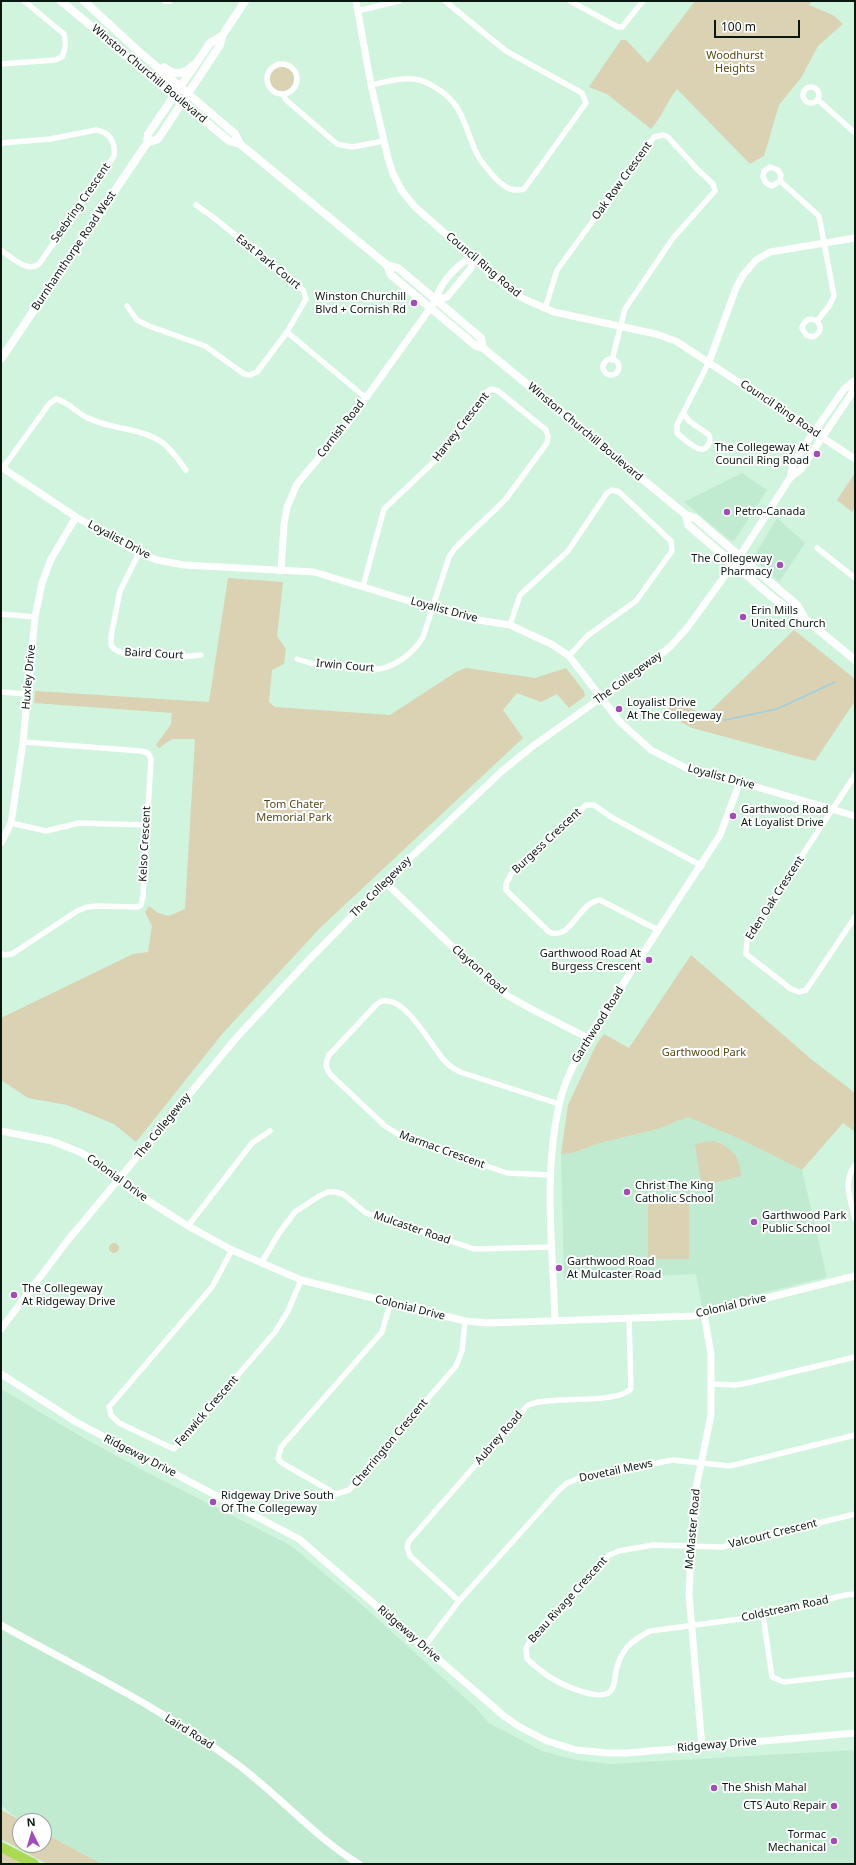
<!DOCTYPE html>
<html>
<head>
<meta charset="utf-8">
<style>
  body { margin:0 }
  #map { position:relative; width:856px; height:1865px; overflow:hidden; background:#d0f4de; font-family:"Noto Sans",sans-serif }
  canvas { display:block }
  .frame { position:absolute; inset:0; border:2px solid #0a1710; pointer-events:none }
  .north { position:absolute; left:12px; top:1813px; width:40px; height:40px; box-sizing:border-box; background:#fff; border:1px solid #9da29f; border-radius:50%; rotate:355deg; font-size:11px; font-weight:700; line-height:16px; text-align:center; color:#0a1710 }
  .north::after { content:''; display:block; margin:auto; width:14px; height:18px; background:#a24cb9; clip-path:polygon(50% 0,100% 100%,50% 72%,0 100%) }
  .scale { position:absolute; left:714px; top:20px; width:86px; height:18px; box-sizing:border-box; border:2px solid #0a1710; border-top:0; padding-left:5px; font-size:12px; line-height:14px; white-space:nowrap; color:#0a1710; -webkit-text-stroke:3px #fff; paint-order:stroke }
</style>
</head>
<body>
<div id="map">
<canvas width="856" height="1865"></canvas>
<div class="frame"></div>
<div class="north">N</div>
<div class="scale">100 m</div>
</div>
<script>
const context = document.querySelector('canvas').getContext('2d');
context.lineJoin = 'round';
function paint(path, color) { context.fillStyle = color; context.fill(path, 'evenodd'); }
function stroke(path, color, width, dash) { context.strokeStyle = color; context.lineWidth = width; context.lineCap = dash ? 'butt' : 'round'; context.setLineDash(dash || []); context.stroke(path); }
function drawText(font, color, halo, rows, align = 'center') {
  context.font = font + ' "Noto Sans",sans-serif'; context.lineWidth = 4; context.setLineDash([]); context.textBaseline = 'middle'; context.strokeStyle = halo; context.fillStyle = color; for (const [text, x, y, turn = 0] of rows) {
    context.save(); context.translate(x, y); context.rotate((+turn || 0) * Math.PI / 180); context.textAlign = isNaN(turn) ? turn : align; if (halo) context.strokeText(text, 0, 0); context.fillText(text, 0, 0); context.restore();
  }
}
const built = new Path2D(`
  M742,473l25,17 -32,50 -4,1 -47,-39z
  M777,518l28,25 -26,39 -26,-24z
  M688,1117l54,23 60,30 25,107 -125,31 -6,-34 -132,6 -3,-126 12,-1 27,-10 58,-14z
  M1,1389l81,48 64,35 144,73 70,58 115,104 14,16 53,28 34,9 34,4 245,-14v114h-753l-58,-31v-12l-25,-1 -18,-15z`);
const green = new Path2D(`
  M695,1h117l-3,4 24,10 10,9 -25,22 -17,32 -22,27 -15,51 -14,8 -73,-75c-10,12 -15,28 -26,40l-44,-35 -18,-7 32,-47h5l22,23z
  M270 79a12 12 0 1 1 24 0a12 12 0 1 1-24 0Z
  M855,473v34l-3,5 -15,-12z
  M228,578l55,4 -6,54 9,13 -2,15 -12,6 -3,32 6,5 115,8 66,-43 10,-4 69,10 31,-10 18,23 1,5 -16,12 -12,-14 -16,8 -24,-9 -14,17 20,28 -203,190 -97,105 -87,109 -22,-18 -47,-19 -39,-7 -27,-18v-62l132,-64 15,-2 4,-26 -7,-14 4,-6 9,7 11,3 16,-7 10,-170h-23l-13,9 -3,-3 15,-21 1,-11 -138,-10 1,-12 174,11z
  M794,630l61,49v22l-40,60 -123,-33 -27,-15 8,-12 33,14z
  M691,955l120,104 44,34v39l-12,-9 -41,47 -60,-30 -54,-23 -30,12 -58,14 -27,10 -12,1 7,-49 28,-60 8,-11 25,14z
  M714,1141c18,6 26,16 27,35l-35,9 -5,-3 -6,-38 9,-2z
  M689,1195v64h-41v-63z
  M109 1248a5 5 0 1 1 10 0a5 5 0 1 1-10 0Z
  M1,1810l21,11h-2v24h24v-12l58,31h-55l-46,-25z
  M1,1852l23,12h-21l-2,-1z`);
const stream = new Path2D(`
  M725,720l52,-11 58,-27`);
const minor = new Path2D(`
  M164,1h6
  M570,1l48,26h4l21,-26
  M357,11l42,-10
  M1,64l54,-4 7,-3c4,-9 4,-14 2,-23l-40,-33
  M267 79a15 15 0 1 1 30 0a15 15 0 1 1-30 0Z
  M371,85c15,-3 32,-9 48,-5 9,2 25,12 31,19 14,14 18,37 27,55 4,9 13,18 20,26 9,8 15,12 27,9l62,-86 -4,-10 -76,-42 -61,-50
  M803 95a8 8 0 1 1 16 0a8 8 0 1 1-16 0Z
  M284,94l1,5 52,45 15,3 32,-6
  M818,100l37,33
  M1,143l49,-4 46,-9c14,2 20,13 18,26l-75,108c-12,9 -28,-7 -38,-14
  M780,181l-8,5 -6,-3 -3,-6 1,-6 6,-4 8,3 3,5 -1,6 39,35 15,80 -5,10 -12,15c5,6 4,12 -4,16l-7,-2 -4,-7c2,-8 8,-11 15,-7
  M127,306l10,14 12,6 56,20 39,28 6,1 7,-3 30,-40 19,-33 -3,-9 -90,-73 -17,-12
  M545,309l12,-39 97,-133 9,-2 5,2 29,32 16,15 2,7 -42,47 -48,71 -13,51
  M287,332l79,66
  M603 367a8 8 0 1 1 16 0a8 8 0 1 1-16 0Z
  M683,413l-6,12v8c8,7 28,28 33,7l-1,-5 -20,-14 -6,-8 26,-51
  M3,468l46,-64 7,-5c13,3 20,14 32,19 23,12 55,9 76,26 9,7 15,17 22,26
  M817,548l38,30
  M139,553l-19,38 -9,45v9l3,4 8,4 56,4 23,-2
  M1,614l34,3
  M510,625l10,-30 48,-44 39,-58 5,-3 7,2 52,49 1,10 -36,50 -49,35 -18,20
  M297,659l16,5 66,5c18,-3 35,-17 44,-32l26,-80 6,-9 50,-48 42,-57 1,-7 -2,-6 -48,-39 -7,-2 -6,4 -46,64 -55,52 -21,77
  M1,692l26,2
  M855,775l-108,164 -1,15 45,35 8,3 7,-2 49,-73
  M11,823l35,8 33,-8 67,2
  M658,930l-58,-30c-22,2 -29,42 -51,32l-39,-38 -4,-4v-6l5,-10 75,-69h8l17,12 91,49
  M1,953l3,2 8,-1 65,-43 10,-4 10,-1 40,1 4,-2 2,-9 8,-137 -3,-6 -7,-2 -118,-9
  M855,1165c-13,16 -4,36 0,54
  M550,1175l-43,-2 -103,-35 -19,-12 -52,-49c-7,-7 -9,-12 -4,-22l46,-49c2,-2 5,-5 8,-5 22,-5 48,44 60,58 5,6 11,10 17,13l99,32
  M188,1226l64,-83 18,-12
  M232,1250l-20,37 -103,120 2,8 8,8 55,26 101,-117 13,-21 13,-31
  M262,1262l17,-29 16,-21 24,-16 9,-4h7l8,2 23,19 108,36 78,-2
  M390,1304l-8,28 -101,115 -3,12 4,4 54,31 13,-4 107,-124 6,-15 3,-30
  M711,1384l25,1 11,-2 108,-26
  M855,1514l-133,33 -69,-2 -34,6 -10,4 -78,85 -5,8 1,11c8,7 17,15 26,20 12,7 51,25 59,10 3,-5 3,-13 4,-18 5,-22 15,-30 34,-40l113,-15 82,-21 10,-1
  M459,1601l-49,-45 -3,-9 2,-6 119,-136c26,-10 86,0 103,-16l-2,-70
  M763,1616l9,61 12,5 71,-8
  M424,1647l35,-46 100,-111 8,-7 10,-4 95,-19 58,6 125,-31`);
const tertiary = new Path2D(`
  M356,1l15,84 17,73 5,16 9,17 13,16 89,78 20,14 30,13 102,22 20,7 179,118
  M709,362l27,-74 7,-13 13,-15 14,-8 85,-14
  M1,467l75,50 63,36 18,7 27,5 130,7 151,46 45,7 43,20 16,11 51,66 31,28 35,18 54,14 115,34
  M790,478l3,-14 16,-25 35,-50 10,-8
  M281,571l3,-47 3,-17 10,-23 51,-61 88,-123c3,-16 22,-37 37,-43l-2,11 -24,29 -11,3
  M1,843l10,-20 12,-81 12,-125 7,-34 9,-24 25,-42
  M385,882l101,97 22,17 27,15 53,27
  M1,1131l51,10 30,12 38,26 27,21 41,26 44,24 69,30 164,41 23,2 206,-7 161,-40
  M555,1321c-2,-71 -12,-145 4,-216 5,-24 17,-45 29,-67l132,-203 20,-53
  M1,1329l67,-89 169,-203 66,-71 82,-84 117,-111 31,-25 117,-83 21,-17 16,-18 56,-77 47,-73 11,-9 51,-76 1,-11
  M1,1374l75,48 223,117 205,177 14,10 29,15 29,9 32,3h19l228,-20
  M1,1625c77,43 161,83 232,136 43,31 81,76 126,103
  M702,1747l-13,-153 5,-96 17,-83v-61l-7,-40`);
const secondary = new Path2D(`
  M61,1l168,140 11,3 147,121 11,3 83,70 2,10
  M84,1l52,48 99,85 5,10
  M164,67c10,8 19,8 28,-1
  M147,143l11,-4 62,-94 2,-9 23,-35
  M387,265l4,10 85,71 7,2 203,167 9,3 102,87 8,14
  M1,359l146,-216 1,-9 62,-91 12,-7
  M686,515l2,10 84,72 20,15 13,7 50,41`);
const motorway = new Path2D(`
  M1,1847l33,17`);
const markers = [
  [414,303,4,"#a24cb9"],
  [817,454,4,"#a24cb9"],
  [727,512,4,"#a24cb9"],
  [780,565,4,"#a24cb9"],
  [743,617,4,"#a24cb9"],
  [619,709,4,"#a24cb9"],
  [733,816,4,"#a24cb9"],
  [649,960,4,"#a24cb9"],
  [627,1192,4,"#a24cb9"],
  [754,1222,4,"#a24cb9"],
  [559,1268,4,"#a24cb9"],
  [14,1295,4,"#a24cb9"],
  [213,1502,4,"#a24cb9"],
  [714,1788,4,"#a24cb9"],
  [834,1806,4,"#a24cb9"],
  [834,1841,4,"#a24cb9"]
];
const parkNames = [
  ["Woodhurst",735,56],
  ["Heights",735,69],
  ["Tom Chater",294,805],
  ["Memorial Park",294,818],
  ["Garthwood Park",704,1053]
];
const streetNames = [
  ["Winston Churchill Boulevard",149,74,40],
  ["Oak Row Crescent",622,181,-54],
  ["Seebring Crescent",81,203,-55],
  ["Burnhamthorpe Road West",74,251,-56],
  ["East Park Court",268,262,39],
  ["Council Ring Road",483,265,40],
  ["Council Ring Road",780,409,34],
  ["Harvey Crescent",461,427,-52],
  ["Cornish Road",341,429,-52],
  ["Winston Churchill Boulevard",585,432,40],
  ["Loyalist Drive",119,540,28],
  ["Loyalist Drive",444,610,15],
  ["Baird Court",154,654,3],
  ["Irwin Court",345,666,5],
  ["Huxley Drive",29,677,-85],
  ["The Collegeway",628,678,-36],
  ["Loyalist Drive",721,777,15],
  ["Burgess Crescent",547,841,-43],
  ["Kelso Crescent",145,844,-87],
  ["The Collegeway",381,887,-45],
  ["Eden Oak Crescent",775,898,-57],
  ["Clayton Road",479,970,41],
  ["Garthwood Road",598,1025,-58],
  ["The Collegeway",163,1126,-51],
  ["Marmac Crescent",442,1150,20],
  ["Colonial Drive",117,1178,36],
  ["Mulcaster Road",412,1228,19],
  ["Colonial Drive",731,1306,-13],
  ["Colonial Drive",410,1308,14],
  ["Fenwick Crescent",207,1411,-49],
  ["Aubrey Road",499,1438,-49],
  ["Cherrington Crescent",390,1443,-50],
  ["Ridgeway Drive",140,1456,27],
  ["Dovetail Mews",616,1471,-12],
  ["McMaster Road",693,1529,-85],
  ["Valcourt Crescent",773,1534,-14],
  ["Beau Rivage Crescent",568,1600,-48],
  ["Coldstream Road",785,1609,-12],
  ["Ridgeway Drive",409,1634,41],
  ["Laird Road",189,1732,32],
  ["Ridgeway Drive",717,1745,-5]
];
const poiNames = [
  ["Winston Churchill",406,297,"right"],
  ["Blvd + Cornish Rd",406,310,"right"],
  ["The Collegeway At",809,448,"right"],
  ["Council Ring Road",809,461,"right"],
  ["Petro-Canada",735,512],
  ["The Collegeway",772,559,"right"],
  ["Pharmacy",772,572,"right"],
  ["Erin Mills",751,611],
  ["United Church",751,624],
  ["Loyalist Drive",627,703],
  ["At The Collegeway",627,716],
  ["Garthwood Road",741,810],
  ["At Loyalist Drive",741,823],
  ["Garthwood Road At",641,954,"right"],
  ["Burgess Crescent",641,967,"right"],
  ["Christ The King",635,1186],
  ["Catholic School",635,1199],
  ["Garthwood Park",762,1216],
  ["Public School",762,1229],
  ["Garthwood Road",567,1262],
  ["At Mulcaster Road",567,1275],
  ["The Collegeway",22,1289],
  ["At Ridgeway Drive",22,1302],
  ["Ridgeway Drive South",221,1496],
  ["Of The Collegeway",221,1509],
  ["The Shish Mahal",722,1788],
  ["CTS Auto Repair",826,1806,"right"],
  ["Tormac",826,1835,"right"],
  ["Mechanical",826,1848,"right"]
];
paint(built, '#c0ebd1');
paint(green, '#dad2b3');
stroke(stream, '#9dd0e2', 1.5);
stroke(minor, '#fff', 5.5);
stroke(tertiary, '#fff', 7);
stroke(secondary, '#fff', 8);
stroke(motorway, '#aada52', 10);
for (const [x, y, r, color] of markers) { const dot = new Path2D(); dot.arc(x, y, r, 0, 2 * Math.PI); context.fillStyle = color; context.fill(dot); stroke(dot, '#fff', 1.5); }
drawText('11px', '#574a16', '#fff', parkNames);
drawText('11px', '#0a1710', '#fff', streetNames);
drawText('11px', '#0a1710', '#fff', poiNames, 'left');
</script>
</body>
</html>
